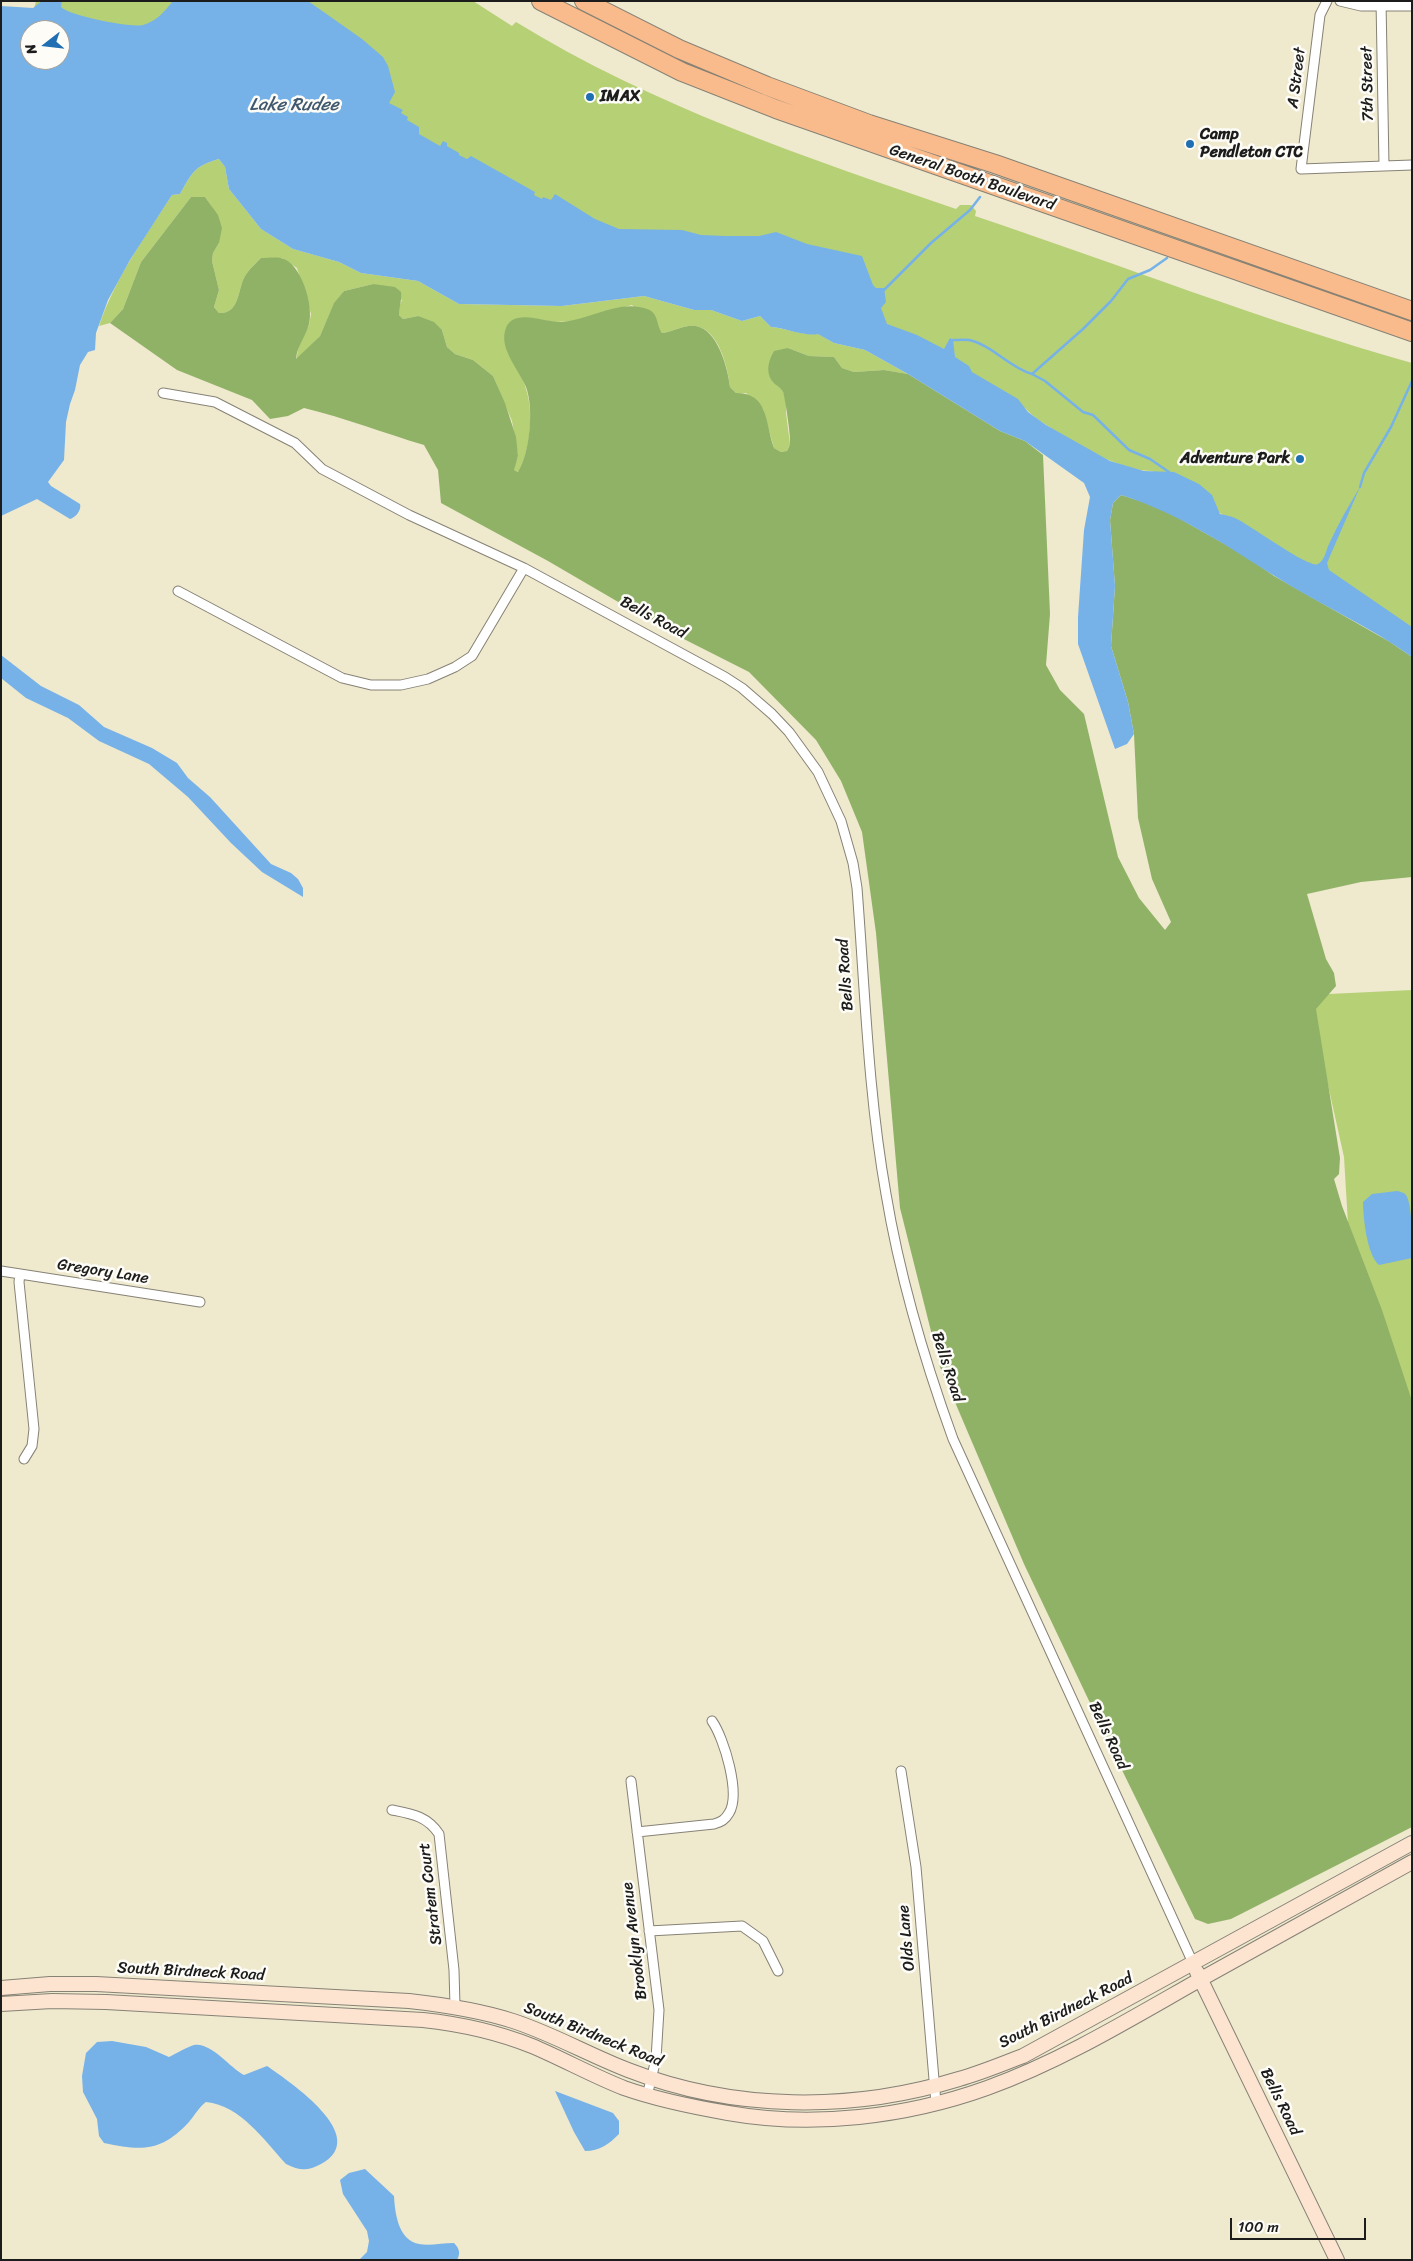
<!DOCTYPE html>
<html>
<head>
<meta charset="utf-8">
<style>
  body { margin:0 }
  #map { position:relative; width:1413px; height:2261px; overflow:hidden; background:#efe9ce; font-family:Sriracha,sans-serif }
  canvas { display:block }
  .frame { position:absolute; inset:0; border:2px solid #1c1c1c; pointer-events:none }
  .north { position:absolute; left:20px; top:20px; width:50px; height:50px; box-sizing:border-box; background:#fdfcf7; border:1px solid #a3a29f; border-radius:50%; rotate:254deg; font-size:14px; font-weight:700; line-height:20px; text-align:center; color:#1c1c1c }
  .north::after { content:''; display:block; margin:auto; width:18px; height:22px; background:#1f6fb2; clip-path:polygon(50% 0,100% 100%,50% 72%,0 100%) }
  .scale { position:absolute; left:1230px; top:2218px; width:136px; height:22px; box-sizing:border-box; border:2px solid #1c1c1c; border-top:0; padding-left:6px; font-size:15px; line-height:18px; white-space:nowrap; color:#1c1c1c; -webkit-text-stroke:4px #fdfcf7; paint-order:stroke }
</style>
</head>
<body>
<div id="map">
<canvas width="1413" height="2261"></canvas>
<div class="frame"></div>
<div class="north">N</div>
<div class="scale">100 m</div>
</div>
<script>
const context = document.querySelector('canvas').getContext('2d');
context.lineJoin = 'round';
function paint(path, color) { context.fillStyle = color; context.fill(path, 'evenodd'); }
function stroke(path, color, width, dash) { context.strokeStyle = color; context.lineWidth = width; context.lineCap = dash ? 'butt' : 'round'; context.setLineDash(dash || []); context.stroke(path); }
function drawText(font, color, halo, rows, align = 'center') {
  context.font = font + ' Sriracha,sans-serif'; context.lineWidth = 5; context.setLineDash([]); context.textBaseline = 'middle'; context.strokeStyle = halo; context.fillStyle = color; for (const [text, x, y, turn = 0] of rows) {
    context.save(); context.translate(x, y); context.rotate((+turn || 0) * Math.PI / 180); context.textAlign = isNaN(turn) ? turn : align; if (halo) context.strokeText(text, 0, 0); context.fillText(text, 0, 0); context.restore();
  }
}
const green = new Path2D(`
  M36,1h437l39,25 4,-4c136,84 289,135 440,187l4,-4h11l5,6 -1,5c146,49 289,105 437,147v269l-260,-161c-13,0 -29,-5 -41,-10 -18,-7 -75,-39 -86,-53l-965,-378h-30l-4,11z
  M219,159l6,8 4,22 32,40 32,20 46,13 22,11 57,8 41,23 103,2 82,-10 50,14h17l31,11 18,-5 11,11c15,1 35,10 46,6l17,10 31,7 43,24 -24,-4 -30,2 -12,-4 -8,-11 -25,-1 -21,-8 -16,33 10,8 4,11v13l4,31 -3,7 -6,1 -7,-4 -11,-39 -17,-16h-10l-6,-6c-2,-19 -11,-57 -34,-61 -11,-2 -23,6 -34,7l-30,-28 -59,16 -19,1 -22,-4 -25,32c6,13 16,26 19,39 8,25 4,60 -7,83l-6,-2 5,-14 -6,-35 -19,-45 -20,-16 -18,-6 -8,-7 -5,-17 -24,-14 -15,3 -4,-4v-8l3,-7 -29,-16 -29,7 -10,13 -14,32 -24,24 3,-14 10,-21 2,-11 -14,-46 -15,-10h-21c-7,7 -14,13 -18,22 -5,13 -5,34 -24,33l-5,-6 5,-17 -7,-29 1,-8 6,-10 -7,-36 -7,-10h-14l-50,65 -18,47 -13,14 -11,3c16,-48 46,-89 73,-131l8,-1c12,-21 14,-28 39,-35z
  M1412,990v428l-63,-178 -5,-83 -36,-162z`);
const forest = new Path2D(`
  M191,197h14l13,18 4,13 -3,15 -6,10 -1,8 7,29 -5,17 5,6c19,1 19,-20 24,-33 4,-9 11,-15 18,-22 6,0 14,-1 20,0 20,4 33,48 28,66 -3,12 -12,22 -13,35l24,-23 14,-33 10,-12 29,-7 22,3 6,5c1,9 -2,15 -2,23l4,4 15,-3 16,6 8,8 5,17 8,7 18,6 20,16 12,27 11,34 2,19 -4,14 4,2c12,-19 16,-64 8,-85 -7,-17 -26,-37 -21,-56 6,-25 40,-8 57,-9 28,-2 57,-23 85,-13 12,4 9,16 15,24 11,-1 23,-9 34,-7 22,4 32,43 34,61l6,6c33,0 29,30 38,55l7,4 6,-1c1,-2 3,-6 3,-8 1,-6 -5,-46 -7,-51 -2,-5 -7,-6 -11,-11 -7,-10 -3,-21 2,-30l14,-3 21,8 25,1 8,11 12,4 30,-2 24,4 92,57 25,10 18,14 7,159 -4,51 14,25 24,24 34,143 21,41 26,32 6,-8 -19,-43 -14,-61 -4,-84 -6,-32 -17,-56 4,-60 -5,-66 3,-17 8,-8 38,12 85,48 30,21 116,66 22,15v220l-51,5 -54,12 19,65 8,14 2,13 -20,23 24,149 -1,16 -5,5 8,27 40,104 30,91v426l-181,92 -23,5 -13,-5 -75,-153 -96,-202 -84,-197 -40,-159 -24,-275 -14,-101 -21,-51 -25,-41 -67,-68 -81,-41 -120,-70 -107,-58 -3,-33 -14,-25c-40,-12 -79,-27 -120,-37l-16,8 -18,3 -18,-19 -75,-30 -67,-47 13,-14 18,-47z`);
const water = new Path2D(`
  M42,1h20l-1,6c8,9 71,21 82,18 14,-4 21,-13 30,-24h135l54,38 21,18 5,9 7,26 -6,11 14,7 -2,3 7,4 -1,3 12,7v7l21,12 3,-5 4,2v3l12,7v2l8,4 4,-3 64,36 -1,3 8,4 1,-2 8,3 4,-6 40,25 24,10 63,1 19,5 24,1h34l17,-4 31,12 55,12 11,29 3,3h8l2,14 -5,6 6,16 30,11 27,14 6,-11 3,2 2,17 14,9 3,6 46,27 10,13 18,13 64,36 34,10 30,1 25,12 13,11 8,19c5,1 11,2 15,4 14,6 74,51 83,46 7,-4 8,-14 11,-20 9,-20 20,-39 31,-57l-33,76 2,7 83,57v30c-44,-32 -94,-53 -139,-82 -49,-31 -95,-62 -152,-80l-8,8 -3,17 5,66 -4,60 17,56 6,32 -7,10 -12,5 -37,-105v-27l6,-87 6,-33 -6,-14 -59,-42 -25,-10 -92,-57 -43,-24 -31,-7 -16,-9c-12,3 -32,-6 -47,-7l-11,-11 -18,5 -31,-11h-17l-50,-14 -82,10 -103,-2 -41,-23 -57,-8 -22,-11 -46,-13 -32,-20 -32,-40 -4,-22 -6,-8c-25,7 -27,14 -39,35l-8,1 -42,65 -22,40 -12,33 -1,17 -7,2 -8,13 -5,25 -5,14 -4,18 -2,38 -16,22 3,4 29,18c2,6 -5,14 -10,15l-33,-20 -36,17v-510l32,2zM30,30h30v30h-30z
  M1,655l40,31 38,19 25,22 48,21 25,15 11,15 22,19 61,67 20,9 7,6 5,9v9l-41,-25 -31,-29 -43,-46 -39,-33 -50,-23 -31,-23 -42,-20 -25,-20z
  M1397,1191c3,1 6,1 8,3 8,7 7,52 7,64l-33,7c-12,-10 -16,-48 -16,-63l9,-8z
  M112,2041l34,6 23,10c6,-3 20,-11 25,-12 17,-3 35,22 50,30l23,-9c23,16 105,71 54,98 -13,7 -21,7 -35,0 -23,-25 -45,-58 -80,-62 -6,4 -12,14 -17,20 -28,30 -47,29 -85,21l-5,-7 -2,-17 -14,-27 -1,-16 4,-23 11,-11z
  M555,2091l58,22 6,8v13c-10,10 -19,17 -34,17l-11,-19z
  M365,2169l29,27c1,17 4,44 25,48 10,2 24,-1 35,-1 5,5 7,10 3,17h-98l8,-8 2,-11 -2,-10 -24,-37 -3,-14 9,-7z`);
const stream = new Path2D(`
  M884,290l47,-47 39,-33 10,-13
  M953,340c6,0 15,-1 20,1 21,6 36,26 59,33l51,-45 28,-28 17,-22 22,-9 17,-12
  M1032,374l13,7 38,31 10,3 36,35 21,9 19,13
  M1360,487l4,-14 27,-46 21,-46`);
const street = new Path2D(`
  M1327,1l-7,14 -19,154 111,-4
  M1340,1l21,5h51
  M1381,1l3,165
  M163,393l52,9 80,41 27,26 87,46 115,53 201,109 17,11 30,26 17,18 29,40 23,49 12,42 4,25c8,102 11,205 29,306 14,84 38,165 67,245l240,524
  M178,591l164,87 29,7h30l27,-6 27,-12 17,-11 52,-88
  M1,1271l199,31
  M20,1274l-1,8 15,147 -2,17 -8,13
  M901,1771l15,96 20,236
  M631,1781l28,229 -3,49 -9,37
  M392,1810c20,4 35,6 47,24l15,136 1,36
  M637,1832l77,-8c7,-2 11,-4 15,-11 12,-19 -5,-75 -17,-92
  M649,1931l93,-5 21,15 15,30`);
const secondary = new Path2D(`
  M1197,1972l140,288
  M1,1988l49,-4h46l313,17c36,4 70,9 104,20 40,13 76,34 115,49 105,41 224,42 331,9 22,-6 43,-15 64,-23l389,-213
  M1,2004l51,-3 54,1 317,18c37,4 74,12 109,26 31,13 61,30 92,42 34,12 69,19 104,25 85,15 178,4 259,-25 75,-27 145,-70 214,-109 70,-39 141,-78 211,-117`);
const highway = new Path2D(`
  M541,1l141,71 94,37 636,223
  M584,1l95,48 88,37 102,38 126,40 417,147`);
const markers = [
  [590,97,5,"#1f6fb2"],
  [1190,144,5,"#1f6fb2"],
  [1300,459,5,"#1f6fb2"]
];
const streetNames = [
  ["A Street",1297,78,-83],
  ["7th Street",1368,84,-91],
  ["General Booth Boulevard",972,178,19],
  ["Bells Road",653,618,28],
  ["Bells Road",846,975,-94],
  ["Gregory Lane",103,1272,9],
  ["Bells Road",947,1367,72],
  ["Bells Road",1108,1736,65],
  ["Stratem Court",431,1894,-97],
  ["Olds Lane",907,1938,-95],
  ["Brooklyn Avenue",635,1941,-97],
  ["South Birdneck Road",191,1972,3],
  ["South Birdneck Road",1066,2011,-27],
  ["South Birdneck Road",593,2035,22],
  ["Bells Road",1280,2102,64]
];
const poiNames = [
  ["IMAX",600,97],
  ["Camp",1200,135],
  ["Pendleton CTC",1200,153],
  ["Adventure Park",1290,459,"right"]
];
const waterNames = [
  ["Lake Rudee",294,105]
];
paint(green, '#b6d076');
paint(forest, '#90b267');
paint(water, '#76b2e8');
stroke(stream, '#76b2e8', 2.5);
stroke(street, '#868275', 11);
stroke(secondary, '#868275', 16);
stroke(highway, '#868275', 20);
stroke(street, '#fff', 9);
stroke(secondary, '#fde4d1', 14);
stroke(highway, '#fabb8c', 18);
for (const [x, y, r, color] of markers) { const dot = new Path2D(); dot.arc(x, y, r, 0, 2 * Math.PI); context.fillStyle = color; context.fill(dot); stroke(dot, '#fdfcf7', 2); }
drawText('16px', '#1c1c1c', '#fdfcf7', streetNames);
drawText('bold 16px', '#1c1c1c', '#fdfcf7', poiNames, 'left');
drawText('italic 18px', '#40586e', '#fdfcf7', waterNames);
</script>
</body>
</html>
